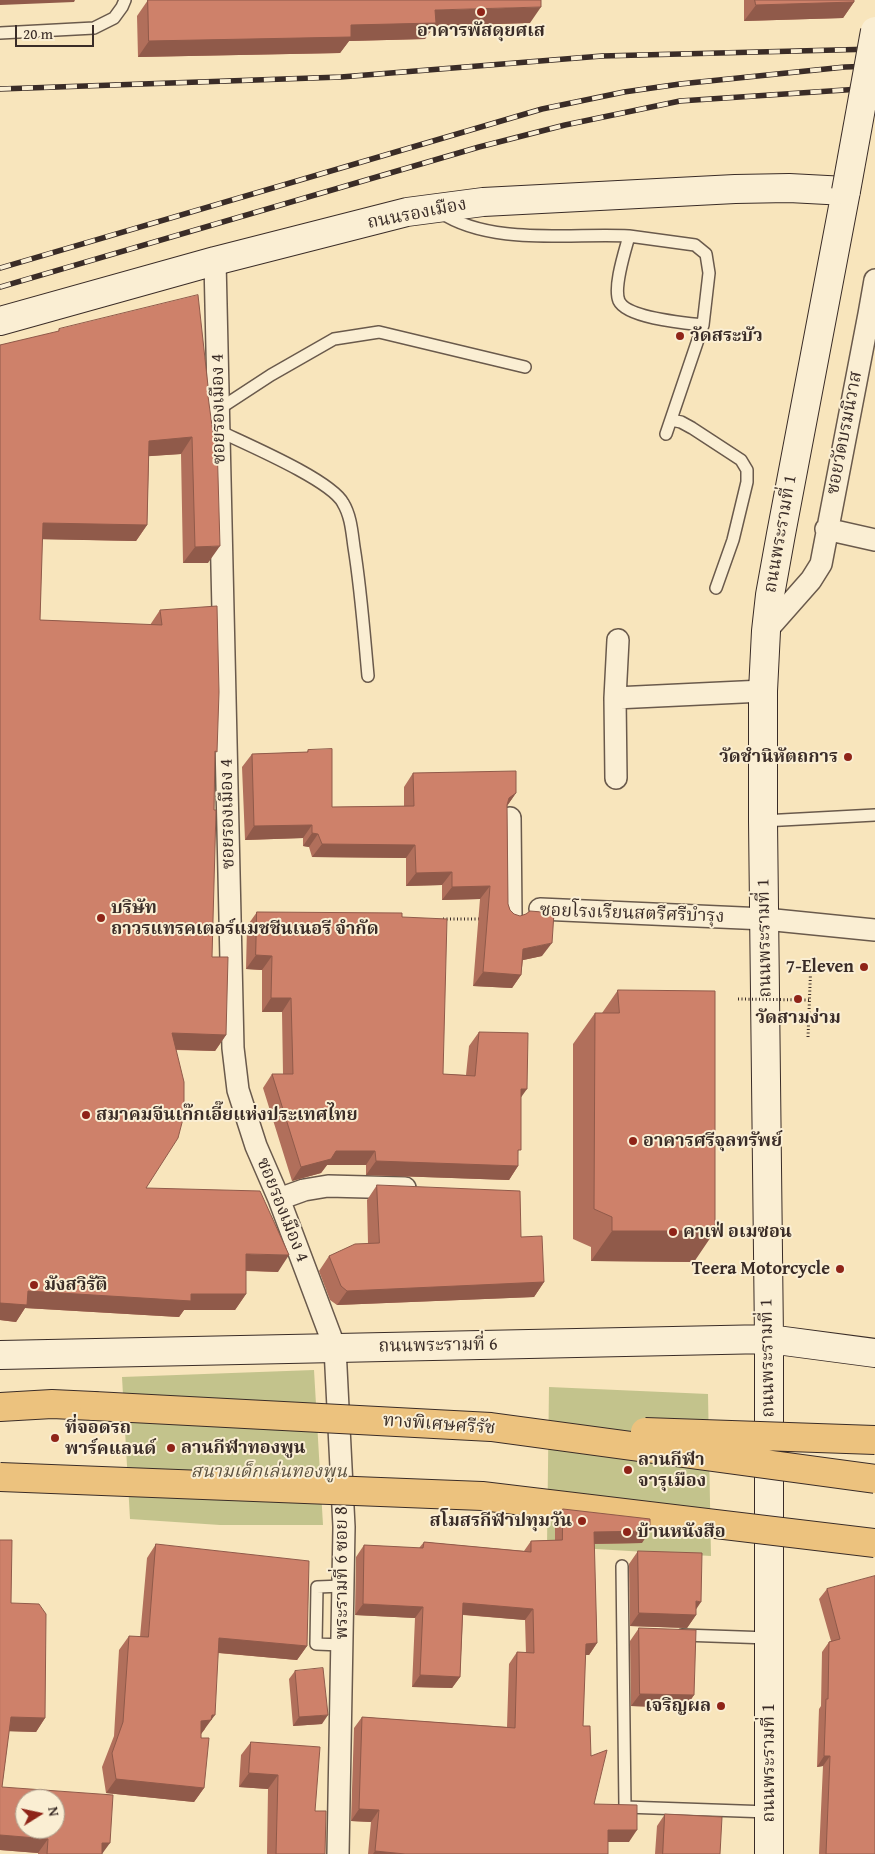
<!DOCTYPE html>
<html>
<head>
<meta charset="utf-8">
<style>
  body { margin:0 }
  #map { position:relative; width:875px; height:1854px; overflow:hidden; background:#f8e5bc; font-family:"Gentium Book Plus",serif }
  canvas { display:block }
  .north { position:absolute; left:15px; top:1789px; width:50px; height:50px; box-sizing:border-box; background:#faeed3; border:1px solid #ada08e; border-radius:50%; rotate:80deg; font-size:14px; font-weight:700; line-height:20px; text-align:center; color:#3a2c27 }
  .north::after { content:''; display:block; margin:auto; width:18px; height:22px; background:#8f2418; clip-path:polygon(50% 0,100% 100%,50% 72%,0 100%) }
  .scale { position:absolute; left:15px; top:25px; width:79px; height:22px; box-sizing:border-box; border:2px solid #3a2c27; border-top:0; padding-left:6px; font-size:15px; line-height:18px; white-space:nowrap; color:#3a2c27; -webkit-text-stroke:4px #faeed3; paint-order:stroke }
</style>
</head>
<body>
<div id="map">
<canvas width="875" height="1854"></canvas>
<div class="north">N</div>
<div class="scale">20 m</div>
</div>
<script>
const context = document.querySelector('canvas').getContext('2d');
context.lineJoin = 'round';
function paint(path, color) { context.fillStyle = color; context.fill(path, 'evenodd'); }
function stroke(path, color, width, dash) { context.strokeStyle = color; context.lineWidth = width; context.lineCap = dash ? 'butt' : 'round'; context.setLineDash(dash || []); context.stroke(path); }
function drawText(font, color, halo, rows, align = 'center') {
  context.font = font + ' "Gentium Book Plus","Noto Serif Thai",serif'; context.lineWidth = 4; context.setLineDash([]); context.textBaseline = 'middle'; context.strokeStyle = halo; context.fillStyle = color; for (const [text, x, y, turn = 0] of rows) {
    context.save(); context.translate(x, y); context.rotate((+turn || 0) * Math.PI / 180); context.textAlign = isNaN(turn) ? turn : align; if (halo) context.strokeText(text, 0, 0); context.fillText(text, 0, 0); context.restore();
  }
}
const green = new Path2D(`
  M314,1370l9,155h-103l-90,-6 -8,-142z
  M549,1387l159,7 3,162 -164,-10z`);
const path = new Path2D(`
  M443,919h39
  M808,1037l3,-77`);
const lane = new Path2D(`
  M0,33l94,-5 20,-10 8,-11 3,-7
  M440,212c50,34 131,21 189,24 -4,15 -16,51 -10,65 8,17 66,22 84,24
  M629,236l66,9 11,9 3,19 -6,52 -37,109
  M219,409l52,-34 63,-36 45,-7 146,35
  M671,420l10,2 11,6 49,32 6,10v12l-14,58 -17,48
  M219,431c27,13 112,49 124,72 8,13 9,30 11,44 7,43 10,86 14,129
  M763,821l112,-6
  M622,1566l3,241 144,5
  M682,1635l87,3
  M342,1645l-26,-1 1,-57 26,-1`);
const street = new Path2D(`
  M215,261l18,787 5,42 18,56 23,53 56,149 9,179 -6,327
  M869,314l6,-34
  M826,529l49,11
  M766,631l45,-51 10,-16 48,-250 6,2
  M615,698l148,-7
  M616,778l-1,-80 3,-58
  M510,818l1,99
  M540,909l225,10 110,11
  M279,1199l25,-9 24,-4 77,2`);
const secondary = new Path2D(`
  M0,321l215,-60 192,-49 76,-10 252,-13 54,-1 57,3 -65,343 -11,61 -4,36 -3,60v130l6,518v515
  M0,1355l769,-16 106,14`);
const highway = new Path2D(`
  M0,1407l52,-3 42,2`);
const rail = new Path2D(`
  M0,89l341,-12 261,-21 273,-7
  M0,268l542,-159 82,-17 56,-8 165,-17 30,-1
  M0,287l479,-140 86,-22 115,-24 195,-13`);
const pathBridge = new Path2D(`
  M738,999l72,1`);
const secondaryBridge = new Path2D(`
  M846,191l29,-160`);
const highwayBridge = new Path2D(`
  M94,1406l397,21 384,52
  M645,1432l230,8
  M0,1477l482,19 393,47`);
const wall = new Path2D(`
  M148,0l382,23 -96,3 -9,13 -76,2 -9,12 -202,4 -1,-41z
  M744,0h110v2l-11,16 -99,3z
  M59,329l149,69v165h-25l-2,-109 -32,2 -2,69 -11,16 -94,-2 -2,81 110,5 10,-15 55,144 -3,203 14,78 -11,16 -39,-1 -30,138 132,84 -32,-1v23l-11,16h-51l-5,7 -154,-9 -9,14 -16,-2v-975l58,-13z
  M308,750l24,57 72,-1v-19l9,-14 103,20 -9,13 1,98 2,6 32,46 -19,4 -2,15 -9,13 -39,-2 7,-87 -38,1v-15l-36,1v-28l-94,-1 -3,-10 -6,-1v-8l-58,2 -3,-73 10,-13 55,-2z
  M257,912l145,5 41,157 23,1 3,-29 10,-14 42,66 -3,57v11l-9,14 -143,-5v-10h-39l-6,8 -29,8 -29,-93 9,-14h11l-1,-62h-20v-42l-16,-1 1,-43z
  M618,990l76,272 -103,-1v-14l-18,-8v-195l22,-31h7z
  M377,1185l144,52 23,45 -10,15 -197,8 -7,-5 -11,-29 10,-15 39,-12 -1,-44z
  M563,1509l79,34 -48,1 3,99 -8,12h-4l-2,71 8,30 3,48 35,38h-21v12h-240l3,-32 -20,-1 3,-93 8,-11 145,10 2,-63 8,-12 9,1 -1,-33 -62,-5 -3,62 -8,11 -40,-1 3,-69 -60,-3 1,-58 8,-12 55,3 5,-6 100,9 7,-10 24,-1v-20z
  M0,1540l11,63 34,115 -9,14 -27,-1 -7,56 100,67h-64v-1l-38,-3z
  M156,1544l151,102 -10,14 -79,-7 -13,76 -4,5 3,54 -10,14 -88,-9 -4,-26 12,-31 5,-86 10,-14 11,1 7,-79z
  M638,1551l58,58v6l-9,13 -57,-2 -1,-62z
  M875,1576v278h-56l4,-88 -6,1 2,-58 2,-3 1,-54 7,-10 2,-1 -12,-42 8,-10z
  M639,1628l55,67 -9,13 -54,-2 -1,-65z
  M295,1671l27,53 -29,2 -4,-47z
  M251,1742l64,69 10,43h-58l1,-65 -29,-2 2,-32z
  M665,1814l55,40h-65l2,-28z`);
const shadedWall = new Path2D(`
  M0,0h75l-1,2 -74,3z
  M854,2l-11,16 -99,3 12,-16z
  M541,7l-11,16 -96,3 -9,13 -76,2 -9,12 -202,4 11,-16 202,-16 84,-15z
  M192,437l-11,17 -44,3 12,-16z
  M43,523l104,2 -11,16 -105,-2z
  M220,546l-12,17h-25l12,-16z
  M516,793l-9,13 2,-8z
  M312,825l-9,13 -58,2 9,-14z
  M312,833l6,1 -9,13 -6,-1z
  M322,844l93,1 -9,13 -94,-1z
  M452,872l-10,13 -36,1 10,-13z
  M490,886l-10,13 -38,1 10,-13z
  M552,943l-10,13 -28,6 9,-13z
  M256,955l16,1 -10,14 -16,-1z
  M483,972l38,3 -9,13 -39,-2z
  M271,998h20l-9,14h-20z
  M172,1033l54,2 -11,16 -54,-2z
  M521,1089h6l-10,14z
  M336,1151h39l-9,14h-39l-6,8 -29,8 9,-14z
  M376,1161l142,5 -9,14 -143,-5z
  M612,1231h103l-21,31 -103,-1z
  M246,1254l43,1 -11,17 -43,-2z
  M544,1282l-10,15 -197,8 10,-14z
  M28,1291l163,3h55l-11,16h-51l-5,7 -154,-9 -9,14 -16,-2v-17z
  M650,1531l-8,12 -56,1 8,-12z
  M696,1601l5,1 -8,12z
  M463,1603l70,6 -8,11 -70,-6z
  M363,1604l60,3 -8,11 -60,-3z
  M639,1613l57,2 -9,13 -57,-2z
  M219,1638l88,8 -10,14 -88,-8z
  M597,1643l-8,12h-12l9,-11z
  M420,1675l40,2 -8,11 -40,-1z
  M640,1694l54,1 -9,13 -54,-2z
  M212,1715h3l-14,19v-13z
  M328,1715l-6,9 -29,2 6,-9z
  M11,1717l34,1 -9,14 -35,-1z
  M824,1756h6l-7,10 -6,1z
  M249,1773l29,2 -10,14 -29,-2z
  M116,1779l88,9 -10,14 -88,-9z
  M359,1809l20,1 -8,12 -20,-1z
  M608,1830h29l-8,12h-29z
  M0,1835l48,4 -10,14 -38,-3z
  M102,1843h8l-8,11h-8z
  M375,1851l30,3h-32z`);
const building = new Path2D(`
  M148,0h393v7l-106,3 1,13 -85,2v12l-202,4z
  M755,0h99v2l-98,3z
  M198,295l11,100 -1,1 6,45h3l3,105 -25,1 -3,-110 -43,4 -2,84 -104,-2 -3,97 122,5 -2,-15 57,-4 2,86 -2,60 -2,-1 -1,59h2l-4,147h16l-2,78 -54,-2 12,49v33l-6,23 -32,50 114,3 29,64 -43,-1v40h-55v7l-163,-10 -1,14 -27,-2v-958l59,-14v-2z
  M332,749v58l82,-1 -1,-33 103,-2v22l-7,5 -2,7 1,99 2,6 4,4 6,2 6,-2 4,-3 24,2 -2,30 -29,6 -2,26 -38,-3 7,-86 -38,1v-15l-36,1 -1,-28 -93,-1 -4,-10 -6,-1v-8l-58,1 -2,-72 56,-2v-2z
  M257,912l145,1v4l45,2 -4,155 32,2 4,-44 49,1 -1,56h-6v61h-3v16l-142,-5 -1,-10h-39l-5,8 -30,8 -29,-93h21l-2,-76h-20l1,-42 -16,-1z
  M618,990l97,1v240h-103v-14l-18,-8 1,-196h24z
  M377,1185l143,6 1,46 21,-1 2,46 -197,9 -6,-5 -12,-30 26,-12 24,-1z
  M563,1509l87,10v12l-56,1 3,111 -11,1 -3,82h7l1,30 16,-6 -13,54 43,1v25h-29v24h-203l-30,-3 4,-41 -20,-1 3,-92 153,11 2,-76 17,1 -1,-44 -70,-6 -3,74 -40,-2 3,-68 -60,-3 1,-59 59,3 1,-6 107,10v-11l31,-1z
  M0,1540h12l-1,63 28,1 7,10 -1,104 -34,-1 -9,70 111,8 -3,48h-8v11h-55l1,-15 -48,-4zM25,1799h30v30h-30z
  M156,1544l153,17 -2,85 -88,-8 -4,77h-3l-1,5 -10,1v17h8l-5,50 -88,-9 -4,-26 11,-31 6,-86 19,1z
  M638,1551l64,2 -1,49 -5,-1v14l-57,-2z
  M875,1576v278h-49l4,-98h-6l2,-57h2l1,-57 11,-3 -13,-50z
  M639,1628l57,2 -2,65 -54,-1z
  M323,1668l5,47 -29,2 -4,-46z
  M251,1742l69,5 -5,64h11l-1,43h-49l2,-79 -29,-2z
  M665,1814l57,3 -2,37h-57z`);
const markers = [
  [481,12,5,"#8f2418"],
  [680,336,5,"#8f2418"],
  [848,757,5,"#8f2418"],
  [101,918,5,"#8f2418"],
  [864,967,5,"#8f2418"],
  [798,999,5,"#8f2418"],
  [86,1115,5,"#8f2418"],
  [633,1141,5,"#8f2418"],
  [673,1232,5,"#8f2418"],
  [840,1269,5,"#8f2418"],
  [34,1285,5,"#8f2418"],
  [55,1438,5,"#8f2418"],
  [171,1448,5,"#8f2418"],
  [628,1470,5,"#8f2418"],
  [582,1521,5,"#8f2418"],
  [627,1532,5,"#8f2418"],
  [721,1706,5,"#8f2418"]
];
const poiNames = [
  ["อาคารพัสดุยศเส",481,31,"center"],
  ["วัดสระบัว",690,336],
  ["วัดชำนิหัตถการ",838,757,"right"],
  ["บริษัท",111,908],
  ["ถาวรแทรคเตอร์แมชชีนเนอรี จำกัด",111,929],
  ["7-Eleven",854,967,"right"],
  ["วัดสามง่าม",798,1018,"center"],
  ["สมาคมจีนเก๊กเอี๊ยแห่งประเทศไทย",96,1115],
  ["อาคารศรีจุลทรัพย์",643,1141],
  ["คาเฟ่ อเมซอน",683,1232],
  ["Teera Motorcycle",830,1269,"right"],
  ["มังสวิรัติ",44,1285],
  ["ที่จอดรถ",65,1428],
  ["พาร์คแลนด์",65,1449],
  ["ลานกีฬาทองพูน",181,1448],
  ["ลานกีฬา",638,1460],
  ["จารุเมือง",638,1481],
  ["สโมสรกีฬาปทุมวัน",572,1521,"right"],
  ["บ้านหนังสือ",637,1532],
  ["เจริญผล",711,1706,"right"]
];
const streetNames = [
  ["ถนนรองเมือง",417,214,-11],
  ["ซอยรองเมือง 4",219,409,-91],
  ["ซอยวัดบรมนิวาส",845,433,-79],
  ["ถนนพระรามที่ 1",781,534,-80],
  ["ซอยรองเมือง 4",228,814,-91],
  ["ซอยโรงเรียนสตรีศรีบำรุง",632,914,2],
  ["ถนนพระรามที่ 1",765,938,-91],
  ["ซอยรองเมือง 4",282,1210,68],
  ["ถนนพระรามที่ 6",438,1346,-1],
  ["ถนนพระรามที่ 1",768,1358,-91],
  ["ทางพิเศษศรีรัช",439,1425,4],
  ["พระรามที่ 6 ซอย 8",342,1573,-90],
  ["ถนนพระรามที่ 1",769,1763,-90]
];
const parkNames = [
  ["สนามเด็กเล่นทองพูน",269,1472]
];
paint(green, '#c3c38c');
stroke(lane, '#6a5a4c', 14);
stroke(street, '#6a5a4c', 24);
stroke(secondary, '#3a2c27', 30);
stroke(highway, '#3a2c27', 30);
stroke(path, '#3a2c27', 3, [1, 2.5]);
stroke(lane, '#faeed3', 11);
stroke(street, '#faeed3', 21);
stroke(secondary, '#faeed3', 28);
stroke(highway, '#ecc27e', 28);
stroke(rail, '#3a2c27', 5.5);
stroke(rail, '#faeed3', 4, [11]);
stroke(secondaryBridge, '#3a2c27', 30, []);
stroke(highwayBridge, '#3a2c27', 30, []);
stroke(pathBridge, '#3a2c27', 3, [1, 2.5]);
stroke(secondaryBridge, '#faeed3', 28);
stroke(highwayBridge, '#ecc27e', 28);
paint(wall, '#b16f5b');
paint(shadedWall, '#905a4a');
paint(building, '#ce816a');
stroke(building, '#905a4a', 1);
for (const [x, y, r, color] of markers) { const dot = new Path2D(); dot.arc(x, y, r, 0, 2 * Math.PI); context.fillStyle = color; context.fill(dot); stroke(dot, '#faeed3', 2); }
drawText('bold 18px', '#3a2c27', '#faeed3', poiNames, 'left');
drawText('18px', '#3a2c27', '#faeed3', streetNames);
drawText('italic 18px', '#5c5240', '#faeed3', parkNames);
</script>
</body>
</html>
